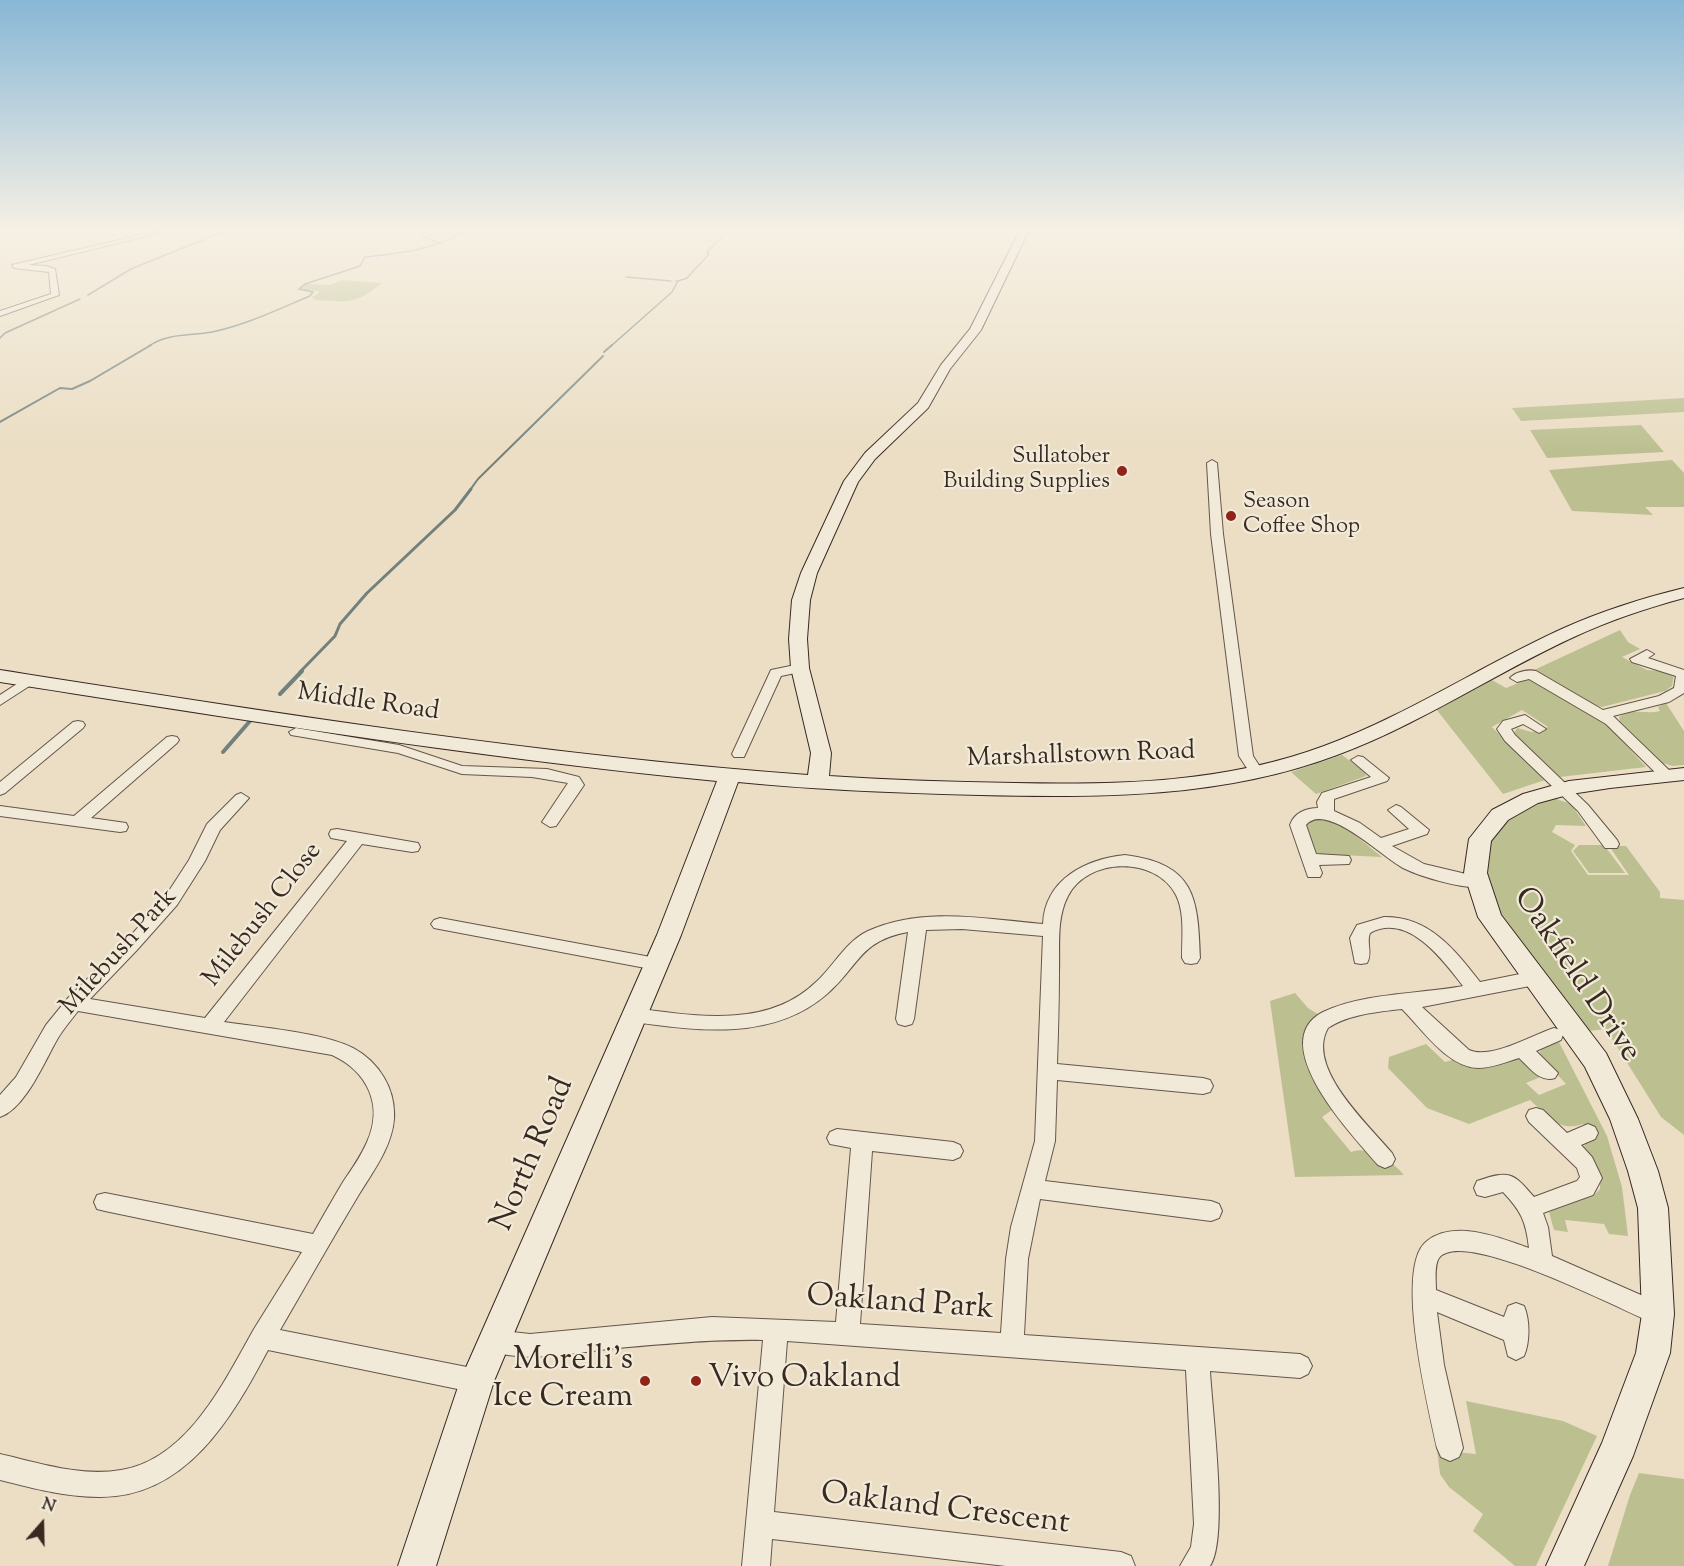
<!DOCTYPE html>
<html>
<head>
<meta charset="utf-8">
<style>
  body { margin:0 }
  #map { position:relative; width:1684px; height:1566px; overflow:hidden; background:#ebdec4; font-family:"Sorts Mill Goudy",serif }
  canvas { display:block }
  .north { position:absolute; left:12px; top:1494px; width:60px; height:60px; -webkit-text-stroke:4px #f2ead9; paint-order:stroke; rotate:20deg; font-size:16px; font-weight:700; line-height:24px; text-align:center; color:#382921 }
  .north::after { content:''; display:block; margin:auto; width:21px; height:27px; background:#382921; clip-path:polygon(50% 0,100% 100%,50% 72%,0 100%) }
</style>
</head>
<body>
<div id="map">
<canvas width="1684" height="1566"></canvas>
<div class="north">N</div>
</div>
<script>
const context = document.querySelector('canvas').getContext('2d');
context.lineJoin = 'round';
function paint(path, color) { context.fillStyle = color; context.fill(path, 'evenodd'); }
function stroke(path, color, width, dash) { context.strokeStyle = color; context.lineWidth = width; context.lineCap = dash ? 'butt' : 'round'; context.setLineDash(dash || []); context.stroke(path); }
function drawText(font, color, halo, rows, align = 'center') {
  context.font = font + ' "Sorts Mill Goudy",serif'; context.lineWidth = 4.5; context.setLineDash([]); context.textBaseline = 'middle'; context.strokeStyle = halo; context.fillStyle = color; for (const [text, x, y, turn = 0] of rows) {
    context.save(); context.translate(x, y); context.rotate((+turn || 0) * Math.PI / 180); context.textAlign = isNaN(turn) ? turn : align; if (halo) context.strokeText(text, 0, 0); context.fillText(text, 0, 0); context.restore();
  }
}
const green = new Path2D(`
  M342,280l40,3c-28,22 -33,19 -67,17l-3,-3 7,-4 -1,-2 -22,-1 7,-6 27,1z
  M1684,398v14l-163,9 -9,-13z
  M1641,425l23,27 -117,6 -17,-28z
  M1672,460l12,13v34h-39l8,8 -81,-4 -23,-41z
  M1620,630l8,12 12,7 -18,8 25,13 24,2 3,2 -2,12 -7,5 -63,16 -8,-2 -60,-35z
  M1528,679l78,44 40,44 -86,10 -46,-44 3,-5 15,4 16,-5 -26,-17 -30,17 53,53 -42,14 -67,-85 56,-29 14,8z
  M1666,703l18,28v34l-12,1 -9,-3 -43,-42 -1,-4c14,-10 27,-2 41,-6l-2,-4z
  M1342,755l23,17 1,4 -50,18 -25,-22z
  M1554,798l17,6 15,22 -30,-1 -4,7 23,13 -4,6 17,24h41l-20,-29h17l34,46v6l24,2v235l-23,-18 -55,-88 -26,3 -84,-122 -11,-45 3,-19 8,-15 15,-13 14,-9z
  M1312,818l27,4 43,35 -65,-3 -12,-24 1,-8z
  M1579,845h25l21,28h-36l-16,-22z
  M1295,993l13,15 11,7c-29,31 -6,66 13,95l-10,7 29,35c19,-7 41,9 53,23l-109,2 -25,-176z
  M1559,1042l48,94 15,51 6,49 -19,-2 -5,-10 -39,-4 3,12 -14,-2 -5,-18 44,-16 7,-7v-17l-16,-24 1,-5 11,-6 -13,-13c-24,9 -37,-10 -53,-24l-61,24 -42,-16 -39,-40 1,-11 37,-13 19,18 11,-3 63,-1 8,3 16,15 -17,7 13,12 27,-11 -27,-29 2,-7z
  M1466,1401l97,20 34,15 -61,130h-21l-42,-35 10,-17 -34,-27 -9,-13 -3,-24 39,4z
  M1639,1473l45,6v87h-76l22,-71z`);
const streamFar3 = new Path2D(`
  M421,232l4,6 15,5
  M626,277l45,4
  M678,281l9,-3 22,-24 -2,-2 20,-20
  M88,295l43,-26 91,-37
  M0,338l5,-5 75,-34
  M149,346c19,-13 42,-10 63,-14 34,-7 67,-23 98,-36l3,-4 -14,-3 6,-5 55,-18 5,-9c36,-4 67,-7 99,-25
  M611,346l61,-54 6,-11h-2`);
const streamFar2 = new Path2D(`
  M604,352l8,-7
  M0,422l60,-34 12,1 18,-8 61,-36
  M470,490l8,-11 125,-123`);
const streamFar1 = new Path2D(`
  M300,672l35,-36 5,-12 27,-31 88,-83 16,-21`);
const stream = new Path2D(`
  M280,694l22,-23
  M223,752l27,-31`);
const street = new Path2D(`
  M153,232h11l-136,33 18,1 9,3 4,26 -59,21v-5l51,-17 -2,-22 -35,-4 -2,-3z
  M1212,460l5,3 6,71 30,222 11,17 -7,5 -5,-2 -13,-20 -28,-222 -4,-71z
  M1647,650l7,4 -6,4 36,12v23l-15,9 -56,14 59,57 2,3 -2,3h-10l-56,-55 -77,-45 -12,3 -7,-4c5,-6 18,-9 26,-7l67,39 56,-14 15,-8 2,-12 -44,-14 -2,-3z
  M800,664l5,1 2,3 -2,3 -24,5 -37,81h-10l-2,-3 39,-84z
  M29,676l5,1 2,3 -2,3 -34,22v-10z
  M1525,715l21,14 -7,4 -16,-9 -12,5 4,6 73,70 29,35 2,4 -2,4h-12l-27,-37 -73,-70 -8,-12 6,-8z
  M78,721l5,1 2,3 -2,3 -78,65 -5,2v-13l73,-60z
  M296,728l103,17 63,21 85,3 32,8 5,8 -28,41 -6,1 -8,-5 26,-39 -36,-6 -70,-3 -64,-21 -107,-18 -2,-3z
  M172,736l5,1 2,3 -2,3 -86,75 35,5 2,4 -2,4 -6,1 -120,-16v-10l74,10 93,-79z
  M1358,756l5,1 26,21 -2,3 -53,18v12l26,12 21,15 28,-9 -21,-19 8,-5 5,2 28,23 -2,4 -35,12 32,18 59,14 2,4 -2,4c-17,5 -64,-10 -80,-18 -21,-11 -77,-67 -97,-43l10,29 33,2 2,4 -2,4 -30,1 3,8 -2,4h-12l-18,-52c4,-12 16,-17 28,-17l-1,-6 5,-9 49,-16 -20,-17z
  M241,793l8,5 -29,32 -15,31 -28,44 -40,45 -47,49 115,19 142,-177 -16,-3 -2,-4 2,-4 6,-1 81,14 2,4 -2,4 -6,1 -50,-8 -138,178c34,5 101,11 129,26 26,14 43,41 41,71 -2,28 -22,54 -36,77 -27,45 -52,89 -78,134l197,39 9,4 3,8 -3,8 -9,4 -209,-43c-36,68 -82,148 -169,147 -34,0 -67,-9 -99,-17v-26c39,9 81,23 121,16 67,-11 103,-88 133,-141 16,-26 32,-51 48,-77l-197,-41 -8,-2 -3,-7 3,-7 8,-2 208,41c10,-18 20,-35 30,-52 9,-13 18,-26 24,-40 17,-37 0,-71 -35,-87l-254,-44c-6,8 -14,17 -20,27 -13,22 -32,70 -58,79v-22l16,-18 30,-52 22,-27 57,-56 40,-45 24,-37 18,-36 29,-29z
  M1125,855c70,9 73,42 75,103l-3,5 -6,1 -6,-1 -3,-5c0,-20 3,-45 -6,-63 -20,-39 -88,-38 -108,1 -12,23 -8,51 -9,76 0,31 -1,62 -2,92l146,14 7,2 3,6 -3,6 -7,2 -146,-14 -2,61 -10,40 166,20 8,3 3,7 -3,7 -8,3 -171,-22 -12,60 -4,76 276,19 8,4 4,8 -4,8 -8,4 -90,-7c2,39 19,168 0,195h-30l11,-19 3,-23 -8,-154 -399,-29 -13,171 347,40 10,4 4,10h-129l-234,-27 -2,27h-28l21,-226c-49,-1 -97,4 -146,8 -41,4 -92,17 -131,1l-4,-8 4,-8 8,-3 36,4 182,-17 124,5 15,-174 -21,-4 -3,-6 3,-6 7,-3 116,13 7,3 3,6 -3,6 -7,3 -81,-9 -12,173 141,9 5,-74 5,-32 24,-86 8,-205 -81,-7 -36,1 -12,89 -2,5 -7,2 -7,-2 -2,-5 12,-87c-49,9 -48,33 -81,62 -54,47 -128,37 -193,28l-7,-2 -2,-5 2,-5 7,-2c61,8 134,21 182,-26 18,-16 29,-40 52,-51 54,-25 118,-12 175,-7 2,-45 43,-65 82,-69z
  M1384,917c45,-1 71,33 96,65l55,-11 6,2 3,5 -3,5 -6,2 -113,22 47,43c22,10 63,-15 85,-22l7,2 2,5 -2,5 -25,11 22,22 -3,5c-15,5 -26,-11 -36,-20 -13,4 -27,10 -41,10 -31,-1 -56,-39 -76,-59 -25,3 -53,5 -74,19 -23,40 41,97 64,125l3,6 -3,6 -7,3 -7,-3c-23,-27 -115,-122 -55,-153 39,-19 97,-18 140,-26 -20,-26 -55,-74 -93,-53 -4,10 3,20 -3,30l-6,1 -6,-1 -5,-25 7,-13z
  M440,918l216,40 6,1 3,5 -3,5 -6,1 -222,-42 -3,-4 3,-4z
  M1536,1108l7,2 24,23 21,-9 7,3 3,6 -3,6 -14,6 11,12 10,21 -9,17 -50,18 5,14 4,29 114,50 4,8 -4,8 -8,3c-31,-12 -196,-99 -219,-67 -5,7 -3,23 -3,32l68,27 4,-11 8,-3 8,3c6,14 6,36 0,50l-8,4 -8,-4 -4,-16 -67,-28 7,53 19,83 -4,9 -9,4 -9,-4 -4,-9c-8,-38 -44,-182 -10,-207 28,-22 73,-3 102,7 -3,-27 -8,-37 -26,-56l-18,5 -8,-2 -3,-7 3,-7c32,-11 36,-9 57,16l43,-16 3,-4 -3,-9 -48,-46 -3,-6 3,-6z`);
const secondary = new Path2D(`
  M1019,232h9l-47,98 -31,39 -22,39 -53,51 -17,23 -41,91 -7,27 -3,39 2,29 22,85 -2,23c62,4 124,6 186,7 104,2 210,0 309,-37 84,-31 158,-81 240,-118 38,-17 79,-30 120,-40v10c-37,10 -73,22 -108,38 -81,37 -155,88 -239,119 -114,43 -236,43 -357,40 -81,-2 -162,-5 -242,-13l-57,153 -187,446 -58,185h-38l62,-185 197,-446 60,-154c-240,-23 -479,-62 -717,-99v-12c268,42 537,85 808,105l3,-22 -20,-85 -2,-29 3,-39 9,-27 43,-92 21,-28 53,-50 23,-38 29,-36z
  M1684,768v12l-74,8 -39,6 -33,9 -30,17 -17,21 -4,32 14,42 105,138 32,66 20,52 10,37 6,106 -4,39 -37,103 -49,110h-38l56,-123 34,-90 6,-39 -4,-106 -10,-37 -18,-52 -25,-52 -107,-150 -14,-44 5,-34 23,-29 31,-16 46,-13z`);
const markers = [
  [1122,471,6,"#8f2418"],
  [1231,516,6,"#8f2418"],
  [645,1381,6,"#8f2418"],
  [696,1381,6,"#8f2418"]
];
const farPoinames = [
  ["Sullatober",1110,458],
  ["Building Supplies",1110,483],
  ["Season",1243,503,"left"],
  ["Coffee Shop",1243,528,"left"]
];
const streetNames = [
  ["Middle Road",368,704,8],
  ["Marshallstown Road",1081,757,-2],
  ["Milebush Close",264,916,-52],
  ["Milebush Park",120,953,-48]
];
const nearStreetnames = [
  ["Oakfield Drive",1575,976,56],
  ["North Road",535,1155,-67],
  ["Oakland Park",900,1305,4],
  ["Oakland Crescent",945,1511,7]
];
const nearPoinames = [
  ["Morelli's",633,1363],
  ["Ice Cream",633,1400],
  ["Vivo Oakland",708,1381,"left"]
];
paint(green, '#bcc091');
stroke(streamFar3, '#72817d', 1.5);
stroke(streamFar2, '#72817d', 2);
stroke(streamFar1, '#72817d', 3);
stroke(stream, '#72817d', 4);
stroke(street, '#65564a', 2);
stroke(secondary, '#382921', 2);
paint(street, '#f2ead9');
paint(secondary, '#f2ead9');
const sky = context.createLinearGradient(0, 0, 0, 451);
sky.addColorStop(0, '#88b7d6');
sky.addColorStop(0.51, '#f6f0e4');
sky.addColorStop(1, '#f6f0e400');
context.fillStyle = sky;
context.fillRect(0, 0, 1684, 451);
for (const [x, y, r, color] of markers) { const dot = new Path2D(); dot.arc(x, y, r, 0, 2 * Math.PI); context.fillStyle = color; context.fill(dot); stroke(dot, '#f2ead9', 2); }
drawText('22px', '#382921', '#f2ead9', farPoinames, 'right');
drawText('26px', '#382921', '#f2ead9', streetNames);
drawText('32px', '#382921', '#f2ead9', nearStreetnames);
drawText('32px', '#382921', '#f2ead9', nearPoinames, 'right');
</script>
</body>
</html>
